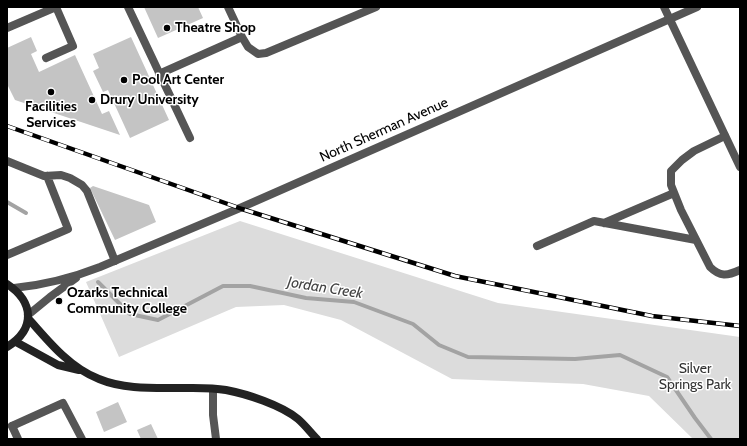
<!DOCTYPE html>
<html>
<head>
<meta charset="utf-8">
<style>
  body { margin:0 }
  #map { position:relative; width:747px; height:446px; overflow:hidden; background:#fff; font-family:Cabin,sans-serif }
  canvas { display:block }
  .frame { position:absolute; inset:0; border:8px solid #000; pointer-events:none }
</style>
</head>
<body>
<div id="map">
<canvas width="747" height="446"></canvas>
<div class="frame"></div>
</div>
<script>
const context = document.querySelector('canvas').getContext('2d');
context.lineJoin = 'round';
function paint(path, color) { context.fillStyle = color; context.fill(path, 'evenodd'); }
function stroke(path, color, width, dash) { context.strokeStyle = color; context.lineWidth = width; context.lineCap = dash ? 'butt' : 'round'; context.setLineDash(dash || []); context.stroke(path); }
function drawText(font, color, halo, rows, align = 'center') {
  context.font = font + ' Cabin,sans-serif'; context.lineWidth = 3; context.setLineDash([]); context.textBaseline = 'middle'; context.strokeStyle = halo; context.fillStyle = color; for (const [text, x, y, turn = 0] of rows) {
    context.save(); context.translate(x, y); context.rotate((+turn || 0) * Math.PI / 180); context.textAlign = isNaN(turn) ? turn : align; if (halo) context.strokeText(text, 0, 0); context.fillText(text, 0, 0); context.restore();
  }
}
const green = new Path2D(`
  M240,221l258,82 242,34v102h-47l-44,-43 -66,-12 -131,-5 -111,-59 -57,-15 -48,2 -117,50 -33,-75z`);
const stream = new Path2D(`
  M7,202l19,11
  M98,282l32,32 28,6 65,-34h27l56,12 48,4 59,22 26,21 29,12 107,2 45,-4 47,22 28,41 16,21`);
const building = new Path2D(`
  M144,7h54l5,11 -45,20z
  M31,37l6,14 -6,3 8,18 36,-17 27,59 7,-3 11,24 -105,-35 -8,-16v-36z
  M131,37l38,83 -39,18 -22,-48 -5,2 -10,-21 6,-3 -6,-14z
  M93,186l56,19 7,17 -41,18 -25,-52z
  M118,402l9,20 -23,10 -8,-20z
  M151,424l7,15h-17l-4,-9z`);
const lane = new Path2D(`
  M228,7l14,30 6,10 10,7 8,-1 110,-46
  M46,58l27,-12 -17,-39
  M159,74l83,-37
  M725,136l-31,15 -12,9 -11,11v14l10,25 29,57c10,10 17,9 30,3
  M7,161l37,15 17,-1 9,3 12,7 5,6 28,70
  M604,223l70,-30
  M537,246l57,-25 102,19
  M7,255l61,-26 -21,-53
  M213,389v26l3,24
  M12,426l51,-23 19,36`);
const street = new Path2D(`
  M128,7l62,131
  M664,7l76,160
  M7,28l49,-21
  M14,288c30,-3 58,-10 86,-21l140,-59 457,-201
  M28,315l22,-18 26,-19
  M12,426l6,13`);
const secondary = new Path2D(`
  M7,284c27,18 29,45 0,63
  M28,318c20,23 42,50 71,61 24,10 52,9 78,9 16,0 33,-1 49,2 21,4 55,15 72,29 7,6 13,14 19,20
  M16,342l42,23 21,5`);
const rail = new Path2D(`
  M7,126l235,83 213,67 197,40 88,10`);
const markers = [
  [167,28,4,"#000"],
  [124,80,4,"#000"],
  [51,92,4,"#000"],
  [92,100,4,"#000"],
  [59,301,4,"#000"]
];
const poiNames = [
  ["Theatre Shop",175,28],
  ["Pool Art Center",132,80],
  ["Drury University",100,100],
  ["Facilities",51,107,"center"],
  ["Services",51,123,"center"],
  ["Ozarks Technical",67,293],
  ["Community College",67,309]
];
const streetNames = [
  ["North Sherman Avenue",384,130,-24]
];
const parkNames = [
  ["Silver",695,369],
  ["Springs Park",695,385]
];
const waterNames = [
  ["Jordan Creek",325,288,9]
];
paint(green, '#dcdcdc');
stroke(stream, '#a3a3a3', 4);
paint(building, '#c4c4c4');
stroke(lane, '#555', 8);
stroke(street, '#555', 8);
stroke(secondary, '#222', 8);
stroke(rail, '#000', 4.5);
stroke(rail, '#fff', 3, [9]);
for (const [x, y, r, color] of markers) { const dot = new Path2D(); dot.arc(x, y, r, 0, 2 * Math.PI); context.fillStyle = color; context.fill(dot); stroke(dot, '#fff', 1.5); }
drawText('bold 14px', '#000', '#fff', poiNames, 'left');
drawText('14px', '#000', '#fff', streetNames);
drawText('14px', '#333', '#fff', parkNames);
drawText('italic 15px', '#444', '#fff', waterNames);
</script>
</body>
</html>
